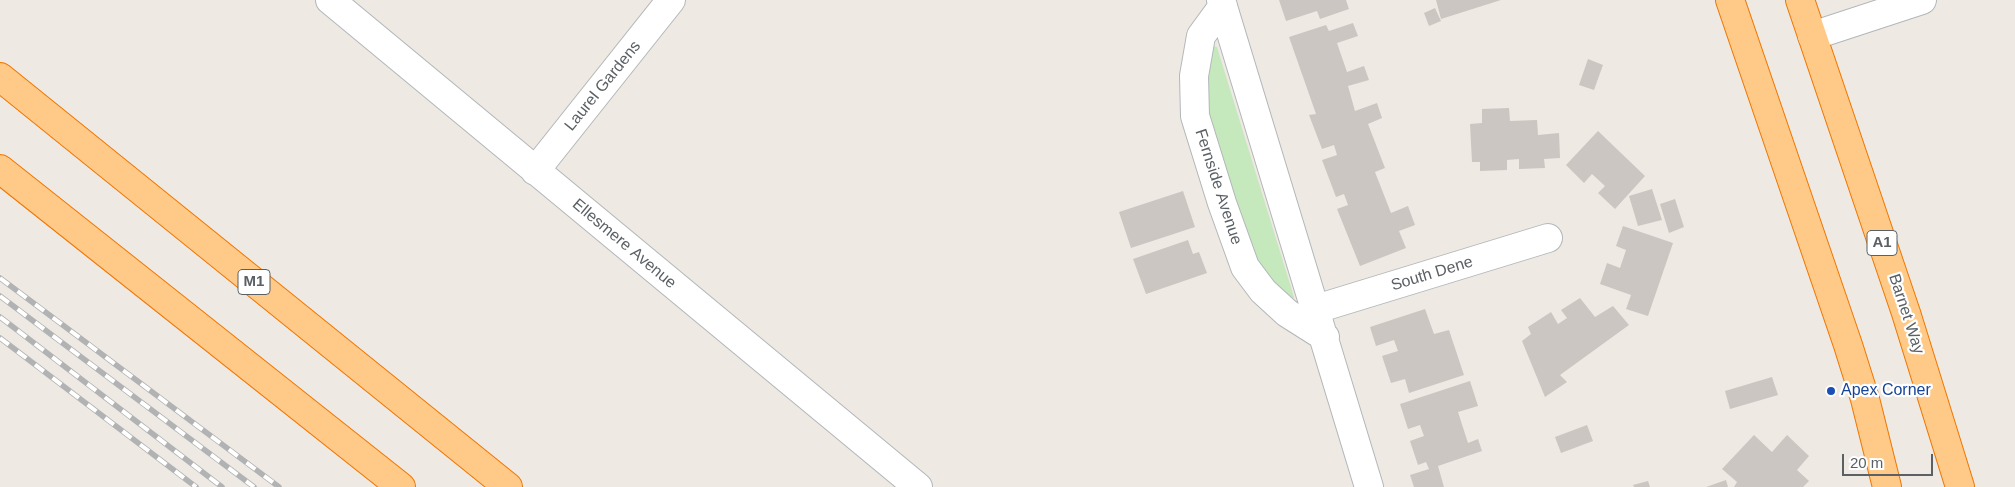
<!DOCTYPE html>
<html>
<head>
<meta charset="utf-8">
<style>
  body { margin:0 }
  #map { position:relative; width:2015px; height:487px; overflow:hidden; background:#eee9e2; font-family:Helvetica,sans-serif }
  canvas { display:block }
  .scale { position:absolute; left:1842px; top:454px; width:91px; height:22px; box-sizing:border-box; border:2px solid #5a6064; border-top:0; padding-left:6px; font-size:15px; line-height:18px; white-space:nowrap; color:#5a6064; -webkit-text-stroke:4px #fff; paint-order:stroke }
</style>
</head>
<body>
<div id="map">
<canvas width="2015" height="487"></canvas>
<div class="scale">20 m</div>
</div>
<script>
const context = document.querySelector('canvas').getContext('2d');
context.lineJoin = 'round';
function paint(path, color) { context.fillStyle = color; context.fill(path, 'evenodd'); }
function stroke(path, color, width, dash) { context.strokeStyle = color; context.lineWidth = width; context.lineCap = dash ? 'butt' : 'round'; context.setLineDash(dash || []); context.stroke(path); }
function drawText(font, color, halo, rows, align = 'center') {
  context.font = font + ' Helvetica,sans-serif'; context.lineWidth = 4.5; context.setLineDash([]); context.textBaseline = 'middle'; context.strokeStyle = halo; context.fillStyle = color; for (const [text, x, y, turn = 0] of rows) {
    context.save(); context.translate(x, y); context.rotate((+turn || 0) * Math.PI / 180); context.textAlign = isNaN(turn) ? turn : align; if (halo) context.strokeText(text, 0, 0); context.fillText(text, 0, 0); context.restore();
  }
}
const green = new Path2D(`
  M1211,45l6,2 77,250 -3,6 -40,-40 -42,-133 -3,-78z`);
const building = new Path2D(`
  M1279,0h67l3,9 -29,10 -3,-8 -31,10z
  M1436,0h65l-60,19z
  M1435,8l6,13 -12,5 -5,-13z
  M1353,23l5,13 -21,7 10,29 17,-6 5,14 -21,6 7,25 22,-8 5,15 -14,6 17,44 -10,4 16,41 17,-7 7,19 -16,6 7,17 -46,18 -23,-57 11,-4 -4,-11 -8,3 -14,-37 15,-5 -3,-10 -12,4 -13,-34 7,-1 -27,-77 37,-12 3,6z
  M1588,59l15,6 -9,25 -15,-5z
  M1509,108l1,13 27,-1 1,15 21,-2 1,25 -16,1 1,9 -26,1v-10l-12,1v10l-27,1v-9h-8l-2,-38 12,-1v-14z
  M1598,131l47,45 -30,33 -17,-16 7,-7 -13,-12 -8,9 -18,-18z
  M1652,189l10,31 -24,6 -9,-30z
  M1183,191l12,36 -64,21 -12,-36z
  M1675,199l9,28 -15,6 -9,-29z
  M1623,226l50,17 -25,73 -22,-7 5,-14 -31,-11 7,-21 13,5 6,-18 -10,-4z
  M1188,240l5,14 6,-2 8,21 -61,21 -13,-35z
  M1580,298l15,19 18,-11 16,19 -69,50 7,7 -22,15 -23,-56 9,-7 -3,-7 23,-15 7,12 9,-6 -6,-8z
  M1425,309l9,25 15,-4 15,45 -55,18 -4,-14 -14,4 -9,-27 16,-5 -4,-11 -18,6 -6,-19z
  M1772,377l6,18 -48,14 -5,-18z
  M1470,381l8,25 -20,6 10,31 10,-4 4,12 -44,15 6,21h-30l-4,-12 19,-6 -3,-7 -8,3 -8,-24 14,-5 -4,-11 -12,4 -8,-25z
  M1587,425l6,16 -32,12 -6,-16z
  M1754,435l18,17 15,-17 22,21 -12,14 12,11 -6,6h-69l3,-5 -15,-13z
  M1726,480l2,7h-22z
  M1648,481l2,6h-16l-1,-2z`);
const minor = new Path2D(`
  M330,0l588,487
  M1221,0l148,487
  M1223,6l-22,30 -7,40 1,40 27,87 23,64 18,24 24,22 38,24
  M1812,36l110,-36
  M535,171l136,-171
  M1316,309l232,-71`);
const highway = new Path2D(`
  M1730,0l118,345 17,54 22,88
  M1800,0l106,313 54,174
  M0,77l508,410
  M0,169l401,318`);
const rail = new Path2D(`
  M0,278l279,209
  M0,296l254,191
  M0,317l222,170
  M0,338l196,149`);
const markers = [
  [1831,391,5,"#1a4fb4"]
];
const shields = [
  [1882,243,30],
  [254,282,32]
];
const shieldNames = [
  ["A1",1882,243],
  ["M1",254,282]
];
const streetNames = [
  ["Laurel Gardens",603,86,-51],
  ["Fernside Avenue",1218,187,72],
  ["Ellesmere Avenue",624,244,40],
  ["South Dene",1432,274,-17],
  ["Barnet Way",1906,314,72]
];
const transitNames = [
  ["Apex Corner",1841,391]
];
paint(green, '#c5e8bc');
paint(building, '#cbc6c1');
stroke(minor, '#b3b7ba', 30);
stroke(highway, '#f07600', 30);
stroke(minor, '#fff', 28);
stroke(highway, '#ffc988', 28);
stroke(rail, '#b1b2b3', 5.5);
stroke(rail, '#fff', 4, [11]);
for (const [x, y, r, color] of markers) { const dot = new Path2D(); dot.arc(x, y, r, 0, 2 * Math.PI); context.fillStyle = color; context.fill(dot); stroke(dot, '#fff', 2); }
for (const [x, y, w] of shields) { const box = new Path2D(); box.roundRect(x - w / 2, y - 12.5, w, 25, 4); context.fillStyle = '#fff'; context.fill(box); stroke(box, '#5a6064', 1); }
drawText('bold 15px', '#5a6064', null, shieldNames);
drawText('16px', '#5a6064', '#fff', streetNames);
drawText('16px', '#164399', '#fff', transitNames, 'left');
</script>
</body>
</html>
